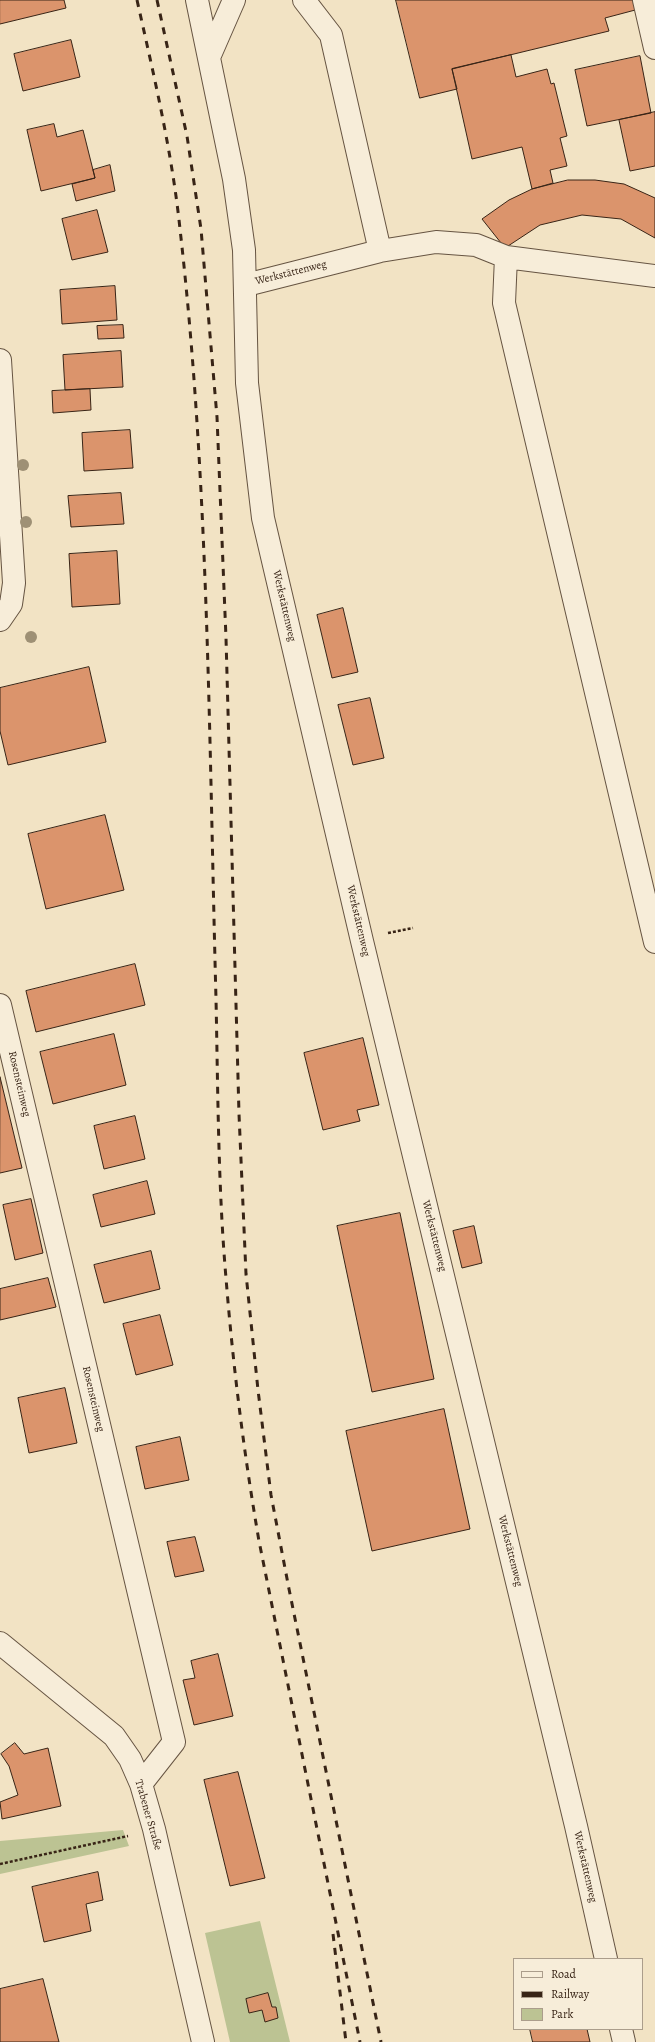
<!DOCTYPE html>
<html>
<head>
<meta charset="utf-8">
<style>
  body { margin:0 }
  #map { position:relative; width:655px; height:2042px; overflow:hidden; background:#f2e3c4; font-family:Alegreya,serif }
  canvas { display:block }
  .legend { position:absolute; left:513px; top:1958px; width:130px; height:72px; box-sizing:border-box; background:#f7edd9; border:1px solid #ab9d8b; margin:0; padding:5px 7px; list-style:none; font-size:12px; color:#382416 }
  .legend li { display:flex; align-items:center; gap:8px; height:20px }
  .legend b { width:20px; border:1px solid #ab9d8b }
</style>
</head>
<body>
<div id="map">
<canvas width="655" height="2042"></canvas>
<ul class="legend">
<li><b style="height:5px;background:#f7edd9"></b>Road</li>
<li><b style="height:5px;background:#382416"></b>Railway</li>
<li><b style="height:11px;background:#bcc393"></b>Park</li>
</ul>
</div>
<script>
const context = document.querySelector('canvas').getContext('2d');
context.lineJoin = 'round';
function paint(path, color) { context.fillStyle = color; context.fill(path, 'evenodd'); }
function stroke(path, color, width, dash) { context.strokeStyle = color; context.lineWidth = width; context.lineCap = dash ? 'butt' : 'round'; context.setLineDash(dash || []); context.stroke(path); }
function drawText(font, color, halo, rows, align = 'center') {
  context.font = font + ' Alegreya,serif'; context.lineWidth = 3; context.setLineDash([]); context.textBaseline = 'middle'; context.strokeStyle = halo; context.fillStyle = color; for (const [text, x, y, turn = 0] of rows) {
    context.save(); context.translate(x, y); context.rotate((+turn || 0) * Math.PI / 180); context.textAlign = isNaN(turn) ? turn : align; if (halo) context.strokeText(text, 0, 0); context.fillText(text, 0, 0); context.restore();
  }
}
const green = new Path2D(`
  M123,1830l6,16 -129,28v-33z
  M260,1921l30,121h-60l-25,-109z`);
const building = new Path2D(`
  M0,0h64l2,8 -66,16z
  M396,0h241l2,9 -34,9 4,13 -157,38 5,20 -37,9z
  M71,40l9,37 -57,14 -9,-37z
  M511,55l5,22 31,-8 4,15 3,-1 13,53 -7,2 7,28 -17,4 3,13 -21,6 -10,-42 -50,12 -20,-90z
  M640,56l11,57 -64,13 -12,-56z
  M655,112v54l-25,5 -11,-51z
  M54,124l3,13 26,-7 12,48 -54,13 -14,-61z
  M110,165l5,26 -39,10 -4,-17 23,-6 -2,-8z
  M568,180h27l29,4 31,14v40l-34,-19 -39,-4 -42,10 -35,23 -23,-29 27,-19 23,-11z
  M97,210l11,42 -36,8 -10,-41z
  M115,286l2,34 -55,4 -2,-34z
  M123,325l1,13 -26,1 -1,-13z
  M121,351l2,36 -58,3 -2,-35z
  M90,389l1,21 -38,3 -1,-22z
  M130,430l3,38 -49,3 -2,-38z
  M121,493l3,31 -53,3 -3,-31z
  M117,551l3,53 -48,3 -3,-53z
  M343,608l15,64 -26,6 -15,-63z
  M89,667l17,75 -98,23 -8,-34v-43z
  M370,698l14,60 -31,7 -15,-60z
  M105,815l19,75 -78,19 -18,-75z
  M135,964l10,41 -109,27 -10,-41z
  M114,1034l12,51 -73,19 -13,-52z
  M363,1038l16,67 -22,5 3,11 -37,9 -19,-77z
  M0,1077l22,91 -22,5z
  M135,1116l10,43 -41,10 -10,-43z
  M147,1181l8,33 -54,13 -8,-32z
  M31,1199l12,54 -28,7 -12,-55z
  M400,1213l34,166 -62,13 -35,-166z
  M474,1226l8,37 -20,5 -9,-37z
  M151,1251l9,38 -56,14 -10,-38z
  M48,1278l8,29 -56,13v-31z
  M160,1315l13,50 -37,10 -13,-51z
  M65,1388l12,55 -48,10 -11,-55z
  M444,1409l26,120 -98,22 -26,-120z
  M180,1437l9,43 -44,9 -9,-42z
  M195,1537l9,34 -29,6 -8,-35z
  M218,1654l15,62 -39,9 -11,-45 12,-2 -4,-17z
  M15,1743l9,11 24,-6 13,58 -59,13 -2,-17 18,-7 -9,-29 -8,-12z
  M238,1772l27,106 -35,8 -26,-106z
  M98,1872l5,28 -17,4 5,27 -47,11 -12,-55z
  M43,1979l16,63h-59v-53z
  M268,1993l4,14h4l2,11 -13,4 -3,-12 -13,3 -3,-14z
  M530,2029h57l3,13h-57z`);
const path = new Path2D(`
  M388,933l25,-5
  M0,1864l128,-28`);
const minor = new Path2D(`
  M197,0l37,179 10,71 3,133 16,135 99,423 214,885 30,133
  M304,0l27,35 49,216
  M644,0l11,48
  M210,55l24,-55
  M506,257l-2,46 151,639
  M246,285l134,-34 56,-9 40,3 30,12 149,19
  M0,360l14,223 -3,21 -11,16
  M0,1005l174,737 -33,42
  M0,1643l114,93 16,23 11,25 13,45 49,213
  M621,2029l3,13`);
const rail = new Path2D(`
  M137,0c17,76 35,152 43,229 29,255 29,513 36,770 2,93 2,187 10,279 7,88 18,176 33,263l101,501
  M157,0l30,136 14,93 16,188 9,221 13,476 7,160 12,116 13,105 18,94 92,453
  M333,1934l13,108`);
const trees = [
  [23,465],
  [26,522],
  [31,637]
];
const streetNames = [
  ["Werkstättenweg",291,273,-14],
  ["Werkstättenweg",284,606,77],
  ["Werkstättenweg",358,921,77],
  ["Rosensteinweg",19,1084,77],
  ["Werkstättenweg",434,1236,76],
  ["Rosensteinweg",93,1399,77],
  ["Werkstättenweg",510,1551,76],
  ["Trabener Straße",148,1815,74],
  ["Werkstättenweg",585,1867,77]
];
paint(green, '#bcc393');
paint(building, '#db946c');
stroke(building, '#382416', 1);
stroke(minor, '#665442', 24);
stroke(path, '#382416', 2.5, [3, 2]);
stroke(minor, '#f7edd9', 22);
stroke(rail, '#382416', 3, [7, 7]);
context.fillStyle = '#9e9075';
for (const [x, y] of trees) { context.beginPath(); context.arc(x, y, 6, 0, 2 * Math.PI); context.fill(); }
drawText('11px', '#382416', '#f7edd9', streetNames);
</script>
</body>
</html>
